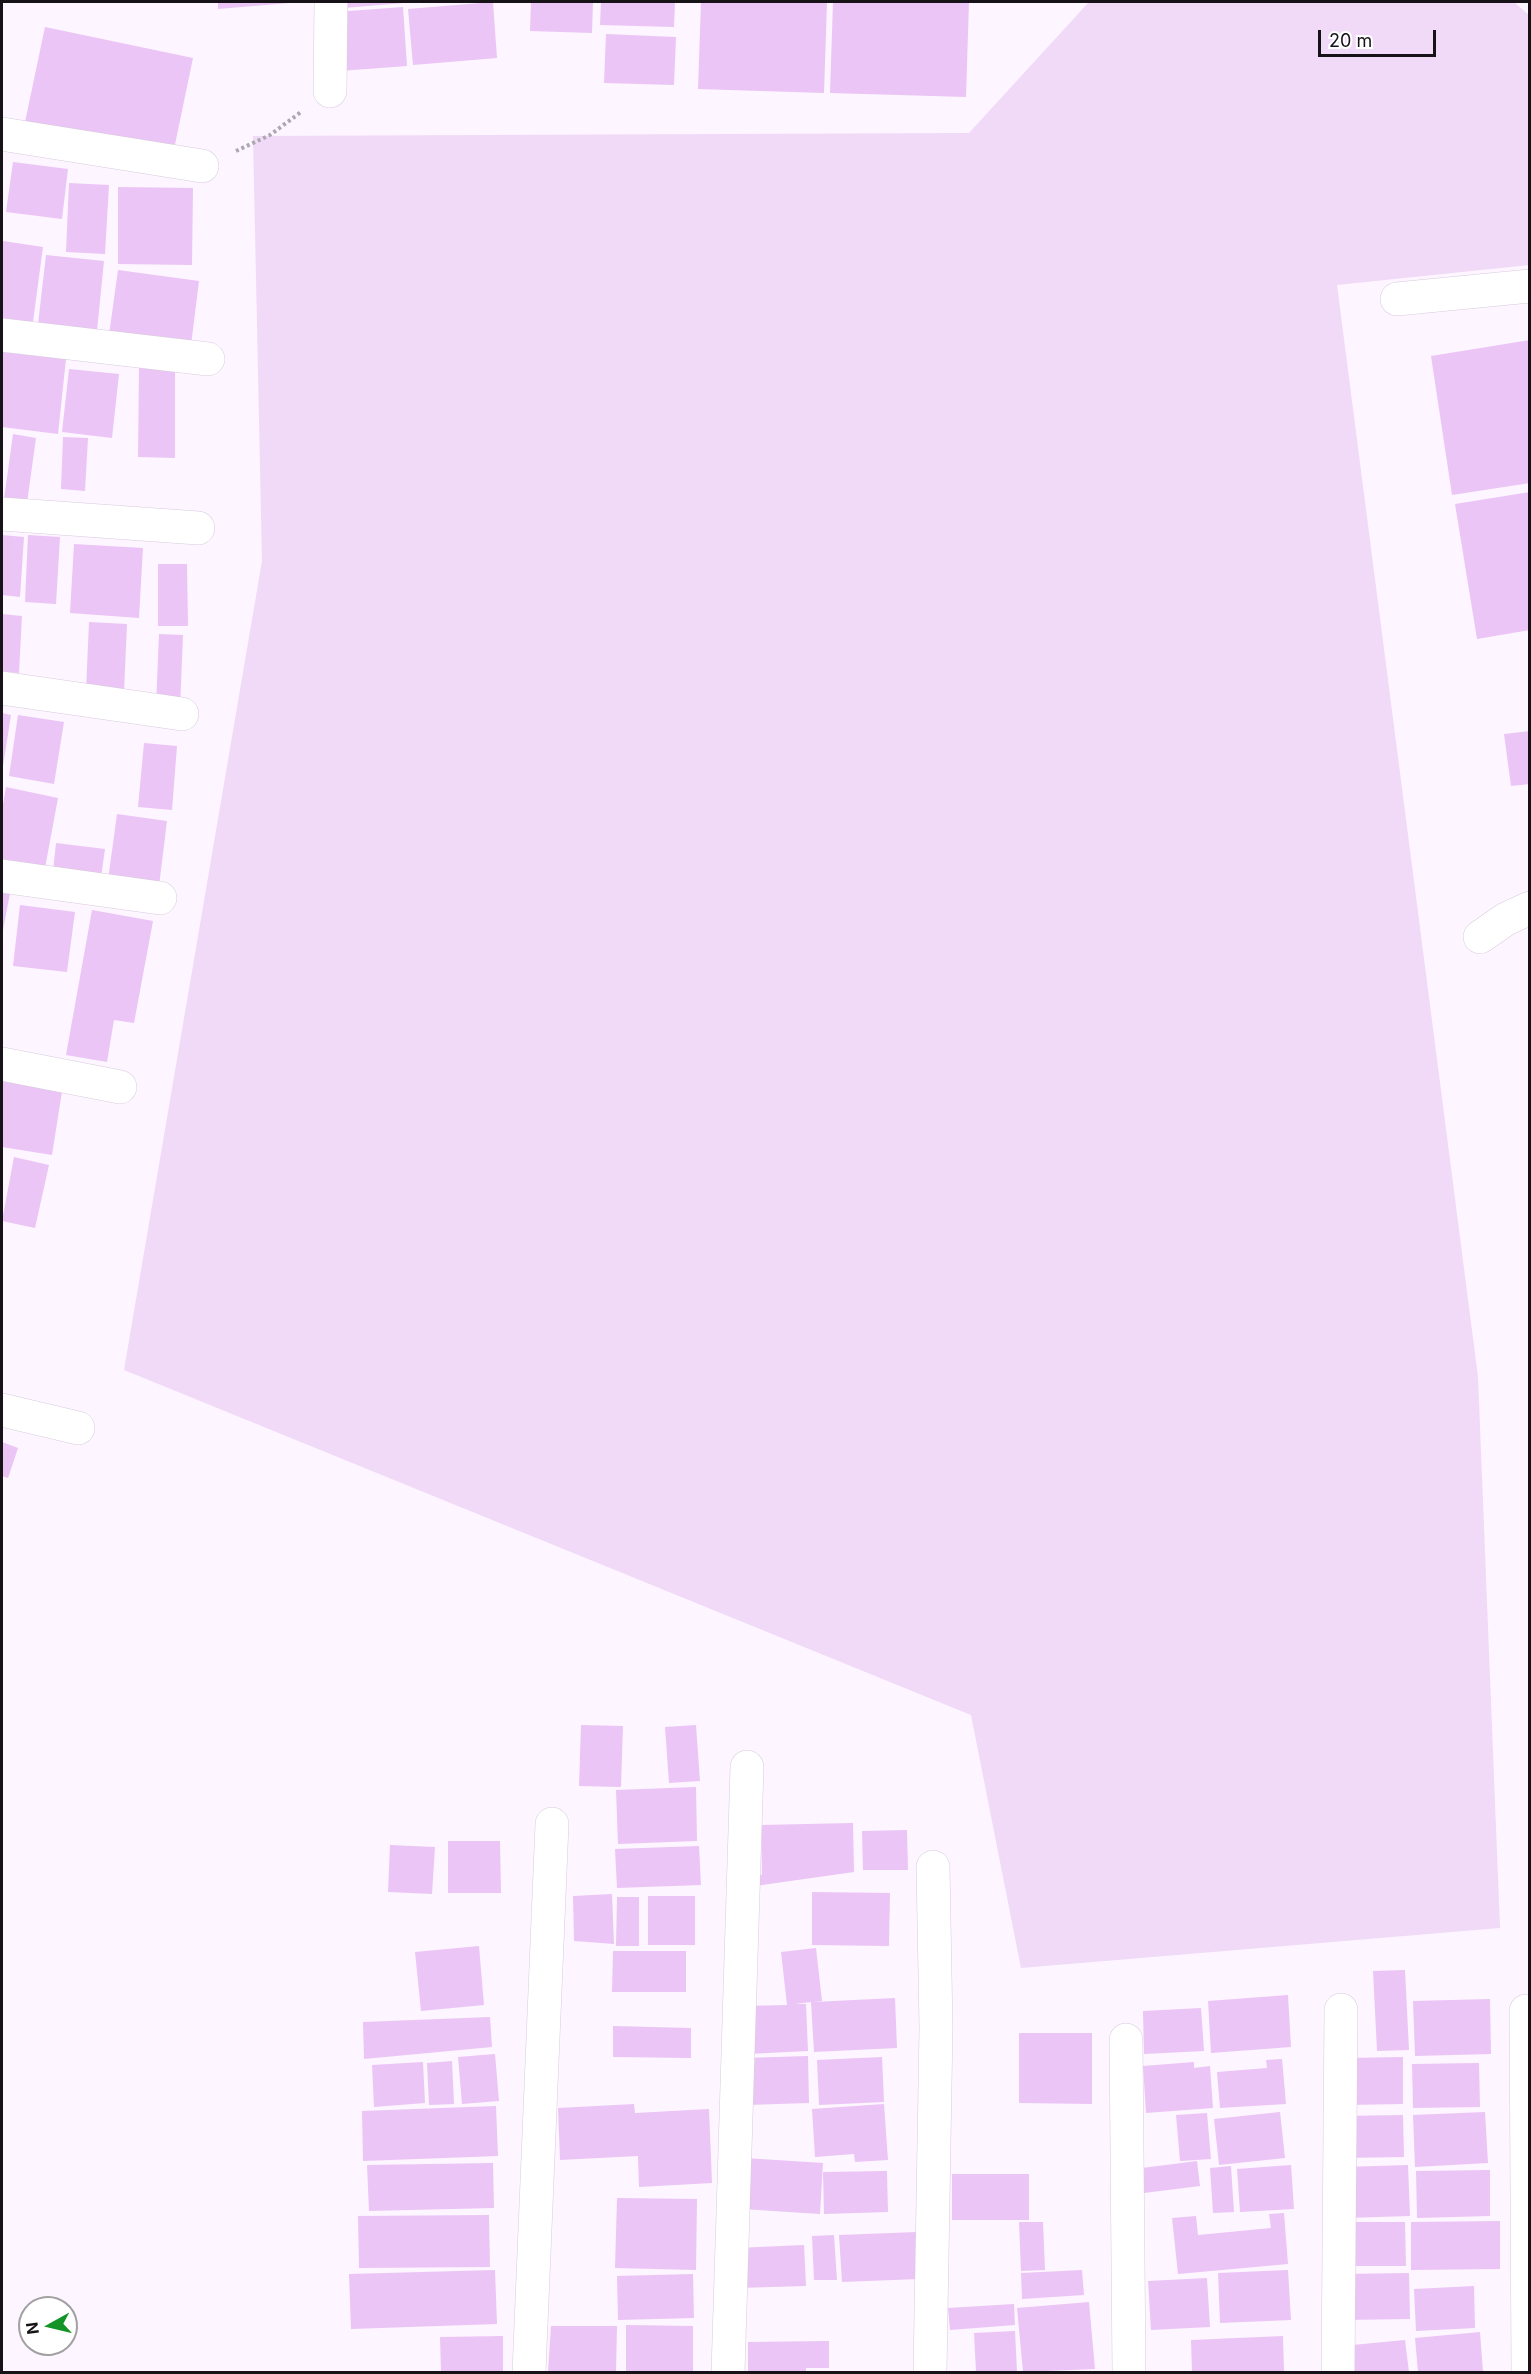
<!DOCTYPE html>
<html>
<head>
<meta charset="utf-8">
<style>
  body { margin:0 }
  #map { position:relative; width:1531px; height:2374px; overflow:hidden; background:#fdf5ff; font-family:Inter,sans-serif }
  canvas { display:block }
  .frame { position:absolute; inset:0; border:3px solid #161217; pointer-events:none }
  .north { position:absolute; left:18px; top:2296px; width:60px; height:60px; box-sizing:border-box; background:#fff; border:2px solid #a2a0a2; border-radius:50%; rotate:262deg; font-size:16px; font-weight:700; line-height:24px; text-align:center; color:#161217 }
  .north::after { content:''; display:block; margin:auto; width:21px; height:27px; background:#139426; clip-path:polygon(50% 0,100% 100%,50% 72%,0 100%) }
  .scale { position:absolute; left:1318px; top:30px; width:118px; height:27px; box-sizing:border-box; border:3px solid #161217; border-top:0; padding-left:8px; font-size:18px; line-height:21px; white-space:nowrap; color:#161217; -webkit-text-stroke:4px #fff; paint-order:stroke }
</style>
</head>
<body>
<div id="map">
<canvas width="1531" height="2374"></canvas>
<div class="frame"></div>
<div class="north">N</div>
<div class="scale">20 m</div>
</div>
<script>
const context = document.querySelector('canvas').getContext('2d');
context.lineJoin = 'round';
function paint(path, color) { context.fillStyle = color; context.fill(path, 'evenodd'); }
function stroke(path, color, width, dash) { context.strokeStyle = color; context.lineWidth = width; context.lineCap = dash ? 'butt' : 'round'; context.setLineDash(dash || []); context.stroke(path); }
const green = new Path2D(`
  M1089,2h425l15,13v250l-192,20 141,1092 22,551 -479,40 -50,-253 -847,-345 138,-809 -9,-425 716,-3z`);
const building = new Path2D(`
  M218,2h72v1l-72,6z
  M344,2h60v1l-60,5z
  M493,2l4,56 -84,7 -5,-56z
  M531,2h62l-1,31 -62,-2z
  M601,2h74l-1,25 -74,-2z
  M701,2h126l-3,91 -126,-4z
  M833,2h136l-3,95 -136,-4z
  M403,7l4,59 -67,5 -5,-59z
  M45,27l148,31 -20,96 -148,-32z
  M606,34l70,3 -2,48 -70,-2z
  M13,162l55,7 -6,50 -56,-7z
  M69,183l40,2 -4,69 -39,-2z
  M118,187l75,1 -1,77 -74,-1z
  M3,241l40,6 -11,82 -30,-4z
  M46,255l58,6 -7,70 -59,-7z
  M118,270l81,11 -8,64 -82,-10z
  M1530,340v143l-78,12 -21,-139z
  M2,352l64,7 -8,75 -56,-7z
  M139,368l36,1v89l-37,-1z
  M69,369l50,5 -7,64 -50,-6z
  M13,434l23,4 -9,65 -23,-4z
  M63,437l25,1 -3,53 -24,-2z
  M1530,492v138l-53,9 -22,-135z
  M2,535l22,2 -4,60 -18,-2z
  M28,535l32,2 -4,67 -31,-2z
  M74,544l69,4 -4,70 -69,-5z
  M158,564h29l1,62h-30z
  M2,614l20,2 -3,57 -17,-1z
  M89,622l38,2 -3,68 -38,-2z
  M159,634l24,1 -3,73 -24,-2z
  M2,713l9,2 -8,51h-1z
  M18,715l46,7 -10,62 -45,-8z
  M1530,731v53l-19,2 -7,-52z
  M144,743l33,3 -5,64 -34,-3z
  M6,787l52,11 -13,70 -43,-9v-49z
  M117,814l50,7 -8,65 -51,-6z
  M56,843l49,6 -4,28 -48,-6z
  M2,886l9,2 -8,42h-1z
  M20,905l55,7 -8,60 -54,-6z
  M92,910l61,11 -19,102 -20,-3 -7,42 -41,-7z
  M2,1076l61,9 -11,70 -50,-8z
  M14,1157l35,8 -14,63 -33,-7z
  M2,1442l16,6 -10,30 -6,-2z
  M581,1725l42,1 -2,61 -42,-1z
  M696,1725l4,56 -31,2 -4,-56z
  M696,1787l1,54 -79,3 -2,-54z
  M853,1823l1,49 -106,15 14,-13 -1,-49z
  M907,1830l1,40h-45l-1,-39z
  M448,1841h52l1,52h-53z
  M390,1845l45,2 -3,47 -44,-2z
  M699,1846l2,39 -84,3 -2,-39z
  M812,1892l78,1 -1,53 -77,-1z
  M612,1894l2,50 -40,-3 -1,-45z
  M648,1896h47v49h-47z
  M617,1897h22v49h-23z
  M479,1946l5,59 -63,6 -6,-59z
  M816,1948l6,53 -9,1 82,-4 2,50 -83,4 -3,-50 -16,2h11l2,47 -60,3 -2,-48 41,-1 -6,-53z
  M613,1951h73v41h-74z
  M1405,1970l4,80 -32,1 -4,-80z
  M1288,1995l3,52 -80,6 -3,-52z
  M1490,1999l1,55 -76,2 -2,-55z
  M1201,2008l3,43 -60,3 -1,-43z
  M490,2017l2,30 -128,12 -1,-37z
  M613,2026l78,2v30l-78,-1z
  M1019,2033h73v71l-73,-1z
  M495,2054l4,47 -37,3 -4,-47z
  M808,2056l1,47 -63,2 -2,-47z
  M882,2057l2,45 -65,3 -2,-45z
  M1403,2057v47l-56,1 -1,-47z
  M1282,2059l4,45 -66,4 -3,-36 50,-4 -1,-8z
  M452,2061l2,43 -25,1 -2,-42z
  M423,2062l2,41 -51,4 -2,-42z
  M1194,2062v6l16,-2 3,42 -67,5 -3,-47z
  M1479,2063l1,44 -67,1 -1,-44z
  M634,2104l1,9 74,-4 3,74 -73,4 -1,-31 -78,4 -2,-52z
  M884,2104l4,56 -33,2 -1,-8 -39,3 -3,-48z
  M496,2106l2,50 -135,5 -1,-50z
  M1280,2112l5,46 -66,7 -5,-46z
  M1485,2112l3,51 -73,4 -2,-52z
  M1207,2113l4,46 -31,2 -4,-46z
  M1403,2115l1,42 -61,1 -1,-42z
  M745,2158l78,5 -3,51 -78,-5z
  M1197,2161l3,25 -56,7 -2,-25z
  M493,2163l1,45 -125,3 -2,-46z
  M1291,2165l3,44 -54,3 -3,-43z
  M1408,2165l2,51 -64,2 -2,-51z
  M1231,2166l3,46 -21,1 -3,-45z
  M1490,2170v46l-73,2 -1,-47z
  M887,2171l1,41 -64,2 -1,-42z
  M952,2174h77v46h-77z
  M617,2198l80,1 -1,71 -81,-2z
  M1284,2213l4,51 -110,10 -6,-56 24,-2 2,19 73,-7 -2,-14z
  M489,2215l1,52 -131,1 -1,-52z
  M1500,2221v48l-89,1v-48z
  M1019,2222h24l2,48 -24,1z
  M1342,2222h63l1,44h-64z
  M917,2232l2,47 -77,3 -3,-47z
  M834,2235l3,45h-23l-2,-44z
  M804,2245l2,41 -68,2 -2,-40z
  M495,2270l2,54 -146,5 -2,-55z
  M1082,2270l2,25 -62,4 -1,-26z
  M1288,2270l3,50 -71,3 -2,-50z
  M1409,2273l1,46 -67,1v-46z
  M693,2274l1,44 -76,2 -1,-44z
  M1207,2278l3,49 -59,3 -3,-49z
  M1474,2286l1,42 -59,3 -2,-42z
  M1089,2302l6,67 -72,3 -6,-64z
  M1014,2304l1,21 -65,5 -2,-22z
  M626,2325l67,1v46h-67z
  M551,2326h66l-1,46h-68z
  M1015,2331l2,41h-41l-2,-39z
  M1480,2332l3,40h-65l-3,-34z
  M503,2336v36h-62l-1,-35z
  M1283,2336l1,36h-92l-1,-32z
  M1405,2340l4,32h-64l-3,-26z
  M829,2341v27h-23v4h-58v-30z`);
const path = new Path2D(`
  M236,151l34,-16 31,-23`);
const minor = new Path2D(`
  M330,91l1,-89
  M2,134l200,32
  M1397,299l133,-13
  M2,335l206,24
  M2,514l196,14
  M2,688l180,26
  M2,876l158,22
  M1480,937l26,-18 24,-11
  M2,1064l118,23
  M2,1410l76,18
  M1526,2011l2,361
  M1126,2040l3,332
  M529,2372l23,-548
  M728,2372l19,-605
  M930,2372l6,-344 -3,-161
  M1338,2372l3,-362`);
paint(green, '#f1d9f8');
paint(building, '#ebc5f5');
stroke(minor, '#d8cbdc', 34);
stroke(path, '#aea7b0', 4, [3, 3]);
stroke(minor, '#fff', 33);
</script>
</body>
</html>
